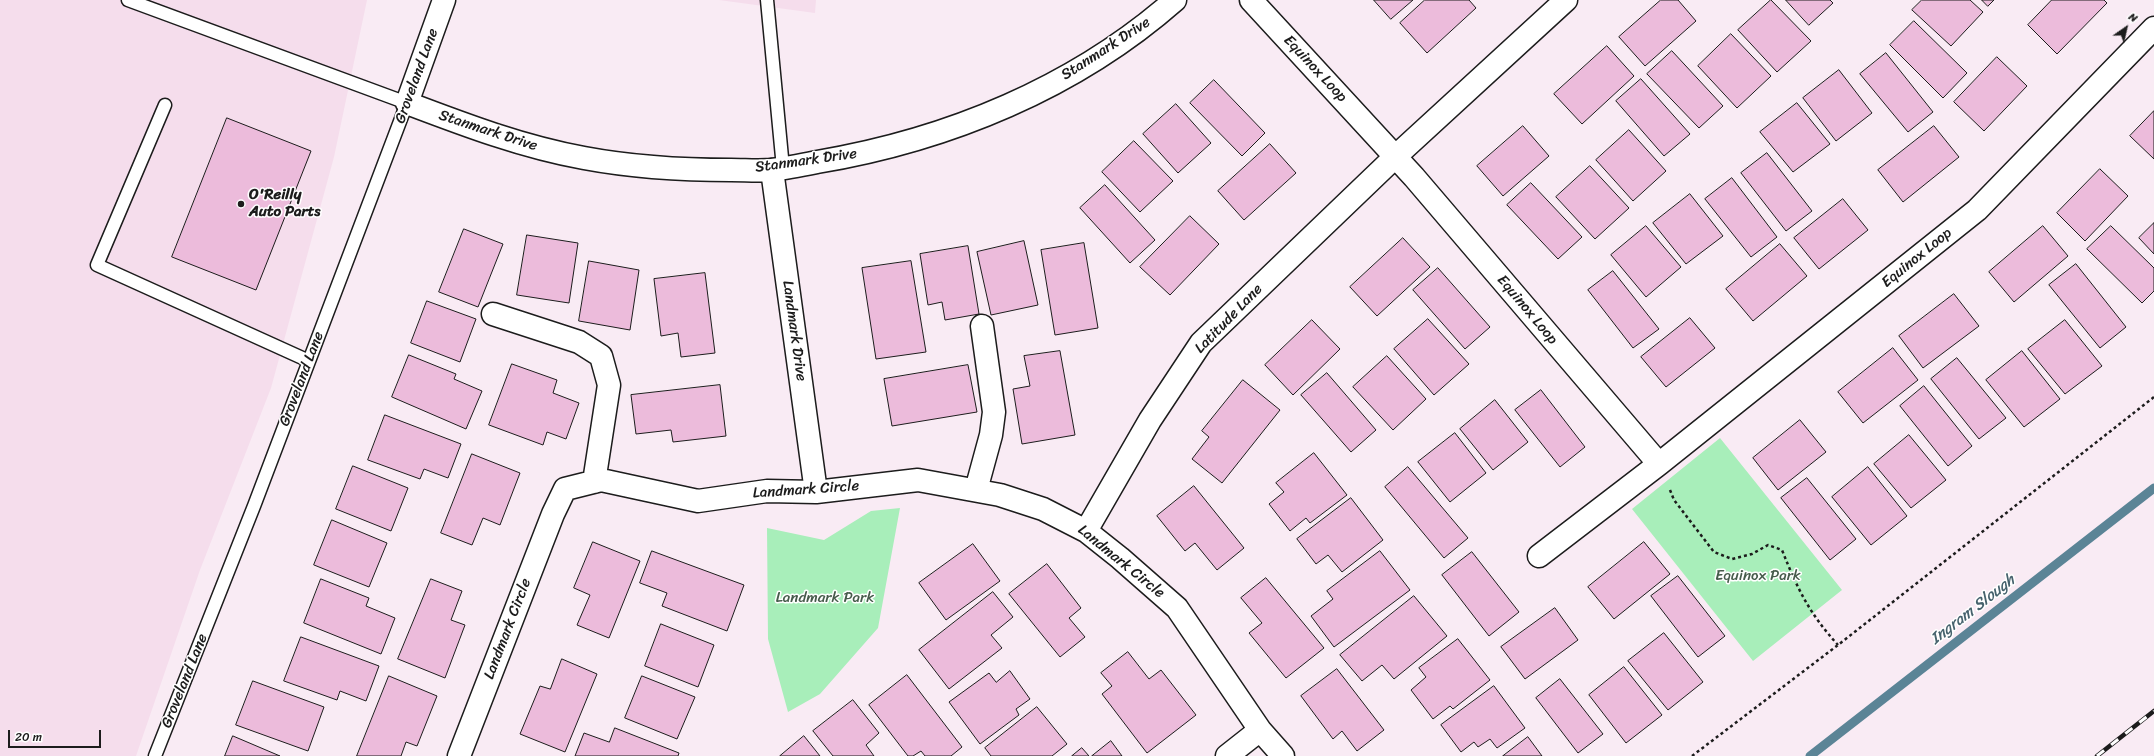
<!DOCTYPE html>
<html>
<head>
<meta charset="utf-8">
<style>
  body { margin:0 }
  #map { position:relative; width:2154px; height:756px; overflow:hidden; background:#f9ebf4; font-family:Sriracha,sans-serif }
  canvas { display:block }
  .north { position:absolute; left:2106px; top:8px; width:40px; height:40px; -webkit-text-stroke:3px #fff; paint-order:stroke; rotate:34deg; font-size:11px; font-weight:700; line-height:16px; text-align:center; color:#1c1c1c }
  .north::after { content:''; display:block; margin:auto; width:14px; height:18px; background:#1c1c1c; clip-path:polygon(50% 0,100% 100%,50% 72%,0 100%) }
  .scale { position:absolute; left:8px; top:730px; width:93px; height:18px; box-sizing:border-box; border:2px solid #1c1c1c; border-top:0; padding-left:5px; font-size:12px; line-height:14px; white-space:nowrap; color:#1c1c1c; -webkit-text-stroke:3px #fff; paint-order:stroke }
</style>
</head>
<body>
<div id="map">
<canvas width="2154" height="756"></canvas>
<div class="north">N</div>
<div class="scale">20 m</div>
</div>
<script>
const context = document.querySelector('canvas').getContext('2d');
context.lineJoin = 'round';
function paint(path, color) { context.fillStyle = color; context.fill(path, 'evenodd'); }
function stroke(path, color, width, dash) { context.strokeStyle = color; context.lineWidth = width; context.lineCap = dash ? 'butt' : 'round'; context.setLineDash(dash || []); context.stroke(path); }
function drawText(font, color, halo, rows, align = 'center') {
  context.font = font + ' Sriracha,sans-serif'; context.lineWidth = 3; context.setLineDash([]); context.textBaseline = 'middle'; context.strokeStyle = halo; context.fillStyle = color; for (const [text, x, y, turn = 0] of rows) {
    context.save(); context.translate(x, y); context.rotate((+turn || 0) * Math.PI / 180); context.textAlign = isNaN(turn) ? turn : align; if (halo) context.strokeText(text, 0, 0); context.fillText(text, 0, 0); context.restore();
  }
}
const built = new Path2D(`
  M0,0h367l-33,157 -63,231 -71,182 -64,186h-136z
  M719,0h97l-1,13z`);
const green = new Path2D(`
  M1720,438l122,152 -89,71 -121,-152z
  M900,508l-22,120 -58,66 -32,18 -20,-73 -1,-111 57,12 47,-29z`);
const stream = new Path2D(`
  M1810,756l344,-268`);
const building = new Path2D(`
  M1374,0h39l-22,19z
  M1425,0h44l7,8 -49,45 -27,-30z
  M1661,0h17l18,21 -51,45 -26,-29z
  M1771,0l40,41 -34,31 -39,-42z
  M1786,0h44l3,3 -24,22z
  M1922,0h48l13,12 -32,34 -39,-36z
  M1982,0h12l-6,6z
  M2052,0h52l3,3 -50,51 -29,-29z
  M1914,21l53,52 -24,25 -53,-53z
  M1731,34l40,42 -34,32 -39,-42z
  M1607,46l27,30 -52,48 -28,-30z
  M1672,51l51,55 -24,22 -52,-54z
  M1886,53l47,59 -25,20 -48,-58z
  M1997,57l30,29 -43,45 -30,-29z
  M1839,70l33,43 -36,28 -33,-43z
  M1641,79l49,55 -26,22 -48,-55z
  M1214,80l51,53 -23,23 -52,-53z
  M1797,103l33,41 -37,28 -33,-40z
  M1176,104l35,39 -33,30 -35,-39z
  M2154,111v48l-24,-23z
  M227,118l84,33 -55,139 -84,-33z
  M1523,126l26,30 -46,40 -26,-30z
  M1934,126l25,31 -56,45 -25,-32z
  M1629,130l37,41 -33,30 -37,-41z
  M1134,141l39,40 -33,31 -38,-40z
  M1270,144l26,29 -52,47 -26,-29z
  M1767,153l45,58 -26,20 -45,-58z
  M1590,166l39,42 -34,31 -39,-42z
  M2100,169l28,27 -43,45 -28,-28z
  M1732,178l45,59 -26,20 -46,-58z
  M1531,183l51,54 -24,22 -51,-54z
  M1105,185l50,55 -25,23 -50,-55z
  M1690,194l33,42 -37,28 -33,-41z
  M1843,199l25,31 -49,39 -25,-31z
  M1190,216l29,28 -49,51 -30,-28z
  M2154,223v31l-15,-16z
  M1646,226l35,41 -35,30 -35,-42z
  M2043,226l25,30 -54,46 -25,-30z
  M2111,226l43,42v23l-12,12 -55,-54z
  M464,229l39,15 -25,63 -39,-15z
  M527,235l51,8 -9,60 -52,-8z
  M1403,238l27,29 -53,49 -27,-29z
  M1024,241l14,64 -47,10 -14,-63z
  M1084,243l14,85 -43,7 -14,-85z
  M1780,244l27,32 -54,45 -27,-32z
  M968,246l11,68 -34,6 -3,-18 -14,3 -8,-51z
  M589,261l50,9 -9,60 -51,-9z
  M911,261l15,91 -50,7 -14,-91z
  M2076,264l50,63 -26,21 -51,-63z
  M1438,268l52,59 -25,22 -52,-59z
  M1613,271l46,58 -26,19 -45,-58z
  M705,273l10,80 -34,4 -3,-24 -17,3 -7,-57z
  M1954,294l25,32 -56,42 -24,-32z
  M427,301l49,18 -16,43 -49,-19z
  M1690,318l25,30 -49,39 -25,-30z
  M1428,319l41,45 -35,31 -40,-46z
  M1312,320l28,29 -47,46 -28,-30z
  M2065,320l37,46 -37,28 -37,-45z
  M1893,348l25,32 -55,43 -25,-31z
  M1060,351l15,84 -53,9 -9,-55 17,-3 -6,-30z
  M2022,351l38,48 -36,28 -38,-47z
  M409,355l47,19 -2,5 28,12 -16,38 -74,-32z
  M1387,356l39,43 -33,31 -40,-43z
  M1957,358l49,60 -27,21 -48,-60z
  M512,364l45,16 -4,13 26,10 -13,36 -19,-7 -4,13 -54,-20z
  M968,365l9,47 -85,14 -8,-47z
  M1327,373l49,57 -25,22 -50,-57z
  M1243,380l37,30 -58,73 -30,-24 17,-22 -7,-6z
  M720,385l6,51 -53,6 -2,-12 -35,4 -5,-39z
  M1924,386l48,60 -24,20 -48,-60z
  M1541,390l44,57 -25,20 -45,-57z
  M1495,400l33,42 -35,28 -33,-41z
  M385,415l76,29 -13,34 -24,-9 -4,10 -52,-19z
  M1800,420l26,32 -48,38 -25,-32z
  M1455,433l31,40 -36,29 -32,-40z
  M1909,435l37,45 -35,28 -37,-44z
  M1314,453l33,42 -37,28 -4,-5 -16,13 -21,-27 15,-12 -8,-9z
  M472,454l48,19 -20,52 -17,-7 -11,27 -31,-12z
  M353,466l55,22 -17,43 -55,-22z
  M1408,467l60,71 -24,20 -59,-71z
  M1868,467l39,49 -36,29 -39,-48z
  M1807,478l49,61 -26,21 -49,-62z
  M1194,486l50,62 -27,22 -22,-27 -10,8 -28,-35z
  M1351,498l32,42 -41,32 -14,-17 -12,9 -19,-25z
  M332,520l55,23 -18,44 -55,-22z
  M593,542l47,19 -31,77 -32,-13 13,-30 -16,-7z
  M1644,542l26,32 -56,45 -26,-32z
  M973,544l27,37 -54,39 -27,-37z
  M652,551l92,34 -17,46 -65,-25 5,-13 -27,-10z
  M1380,551l30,39 -76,57 -23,-31 22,-17 -6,-8z
  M1472,552l47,60 -30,24 -47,-61z
  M1047,564l34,44 -12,10 16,19 -25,20 -51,-63z
  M1678,576l47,60 -27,21 -47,-61z
  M1266,578l58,70 -38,30 -37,-45 13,-10 -21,-25z
  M321,579l48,19 -3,8 29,12 -14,36 -77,-31z
  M431,579l31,12 -11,29 14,5 -20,53 -47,-19z
  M993,592l20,25 -22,18 11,13 -53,41 -30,-39z
  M1414,596l33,40 -53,43 -12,-14 -20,16 -22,-26z
  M1555,608l23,32 -53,39 -24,-32z
  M661,624l53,21 -16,42 -53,-21z
  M1664,633l39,49 -35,28 -40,-49z
  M301,637l78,29 -13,35 -26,-10 -3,9 -53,-19z
  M1458,639l32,41 -37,29 -3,-3 -17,13 -22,-29 15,-13 -7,-9z
  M1128,652l21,27 12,-9 35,45 -49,38 -45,-59 10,-8 -11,-13z
  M562,659l35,15 -32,78 -45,-18 20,-48 10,3z
  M1624,667l38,48 -36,28 -37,-48z
  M1337,669l47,61 -27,21 -15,-20 -9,8 -32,-43z
  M1010,671l20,28 -14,10 3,6 -39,29 -31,-42 40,-29 7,9z
  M907,675l55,72 -11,9h-26l-4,-5 -8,5h-5l-39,-51z
  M389,676l48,20 -20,50 -11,-4 -5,14h-44z
  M642,676l53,21 -18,42 -52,-21z
  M1560,679l43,55 -25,19 -42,-55z
  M253,681l71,26 -16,44 -72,-26z
  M1494,686l31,42 -28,20 -7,-9 -12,8 -4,-5 -13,10 -20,-27z
  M853,700l26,33 -13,12 8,11h-41l-20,-25z
  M1037,707l30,37 -15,12h-61l-6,-8z
  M615,728l64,25 -1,3h-103l9,-23 25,9z
  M233,736l47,20h-55z
  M804,736l16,20h-40z
  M1528,737l14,19h-39z
  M1111,741l11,15h-30z
  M1082,748l7,8h-17z`);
const path = new Path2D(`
  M1670,490l4,10 40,52 18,7 20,-5 16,-9 14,5c16,40 27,63 56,95
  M1692,756l146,-111 316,-248`);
const service = new Path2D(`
  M128,0l279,103 -153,403 -99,250
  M767,0l16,168
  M165,105l-68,160 212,96`);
const minor = new Path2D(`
  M1251,0l163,177 245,287
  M772,170l44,322
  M493,314l86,28 22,14 8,29 -15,97
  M976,490l15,-55 3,-23 -12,-86
  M1086,531l64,-111 51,-77 195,-187 170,-156
  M1539,556l120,-92 318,-254 177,-182
  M1260,730l23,26
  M459,756l94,-242 12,-25 36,-9 97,21 69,-10 49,1 102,-12 82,15 43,14 43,22 34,27 57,50 83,122 -33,26`);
const secondary = new Path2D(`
  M444,0l-37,103c58,22 116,44 177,55 48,9 98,12 147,12 14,0 28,1 41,0 15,-2 30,-5 45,-8 131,-22 258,-74 358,-162`);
const rail = new Path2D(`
  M2097,756l57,-45`);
const markers = [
  [241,204,4,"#1c1c1c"]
];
const streetNames = [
  ["Stanmark Drive",1106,49,-33],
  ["Equinox Loop",1315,69,47],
  ["Groveland Lane",417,76,-70],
  ["Stanmark Drive",488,131,18],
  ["Stanmark Drive",806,161,-8],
  ["Equinox Loop",1917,258,-39],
  ["Equinox Loop",1527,310,50],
  ["Latitude Lane",1229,319,-46],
  ["Landmark Drive",794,331,82],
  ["Groveland Lane",302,379,-69],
  ["Landmark Circle",806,490,-4],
  ["Landmark Circle",1121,562,39],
  ["Landmark Circle",508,629,-69],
  ["Groveland Lane",185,681,-68]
];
const poiNames = [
  ["O'Reilly",249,195],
  ["Auto Parts",249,212]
];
const parkNames = [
  ["Equinox Park",1758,576],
  ["Landmark Park",825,598]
];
const waterNames = [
  ["Ingram Slough",1973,610,-38]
];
paint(built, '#f5ddec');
paint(green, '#a8eeba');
stroke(stream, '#5b8496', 9);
paint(building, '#ecbbdb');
stroke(building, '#1c1c1c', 1);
stroke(service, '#1c1c1c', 15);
stroke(minor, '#1c1c1c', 25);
stroke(secondary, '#1c1c1c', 25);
stroke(path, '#1c1c1c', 2.5, [3, 3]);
stroke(service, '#fff', 12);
stroke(minor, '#fff', 22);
stroke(secondary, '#fff', 22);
stroke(rail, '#1c1c1c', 4.5);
stroke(rail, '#fff', 3, [9]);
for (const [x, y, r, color] of markers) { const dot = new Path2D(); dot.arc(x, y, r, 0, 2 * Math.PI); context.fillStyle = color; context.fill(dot); stroke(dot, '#fff', 1.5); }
drawText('15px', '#1c1c1c', '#fff', streetNames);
drawText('bold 15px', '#1c1c1c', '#fff', poiNames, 'left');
drawText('15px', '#465b4b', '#fff', parkNames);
drawText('italic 16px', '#46626d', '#fff', waterNames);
</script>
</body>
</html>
